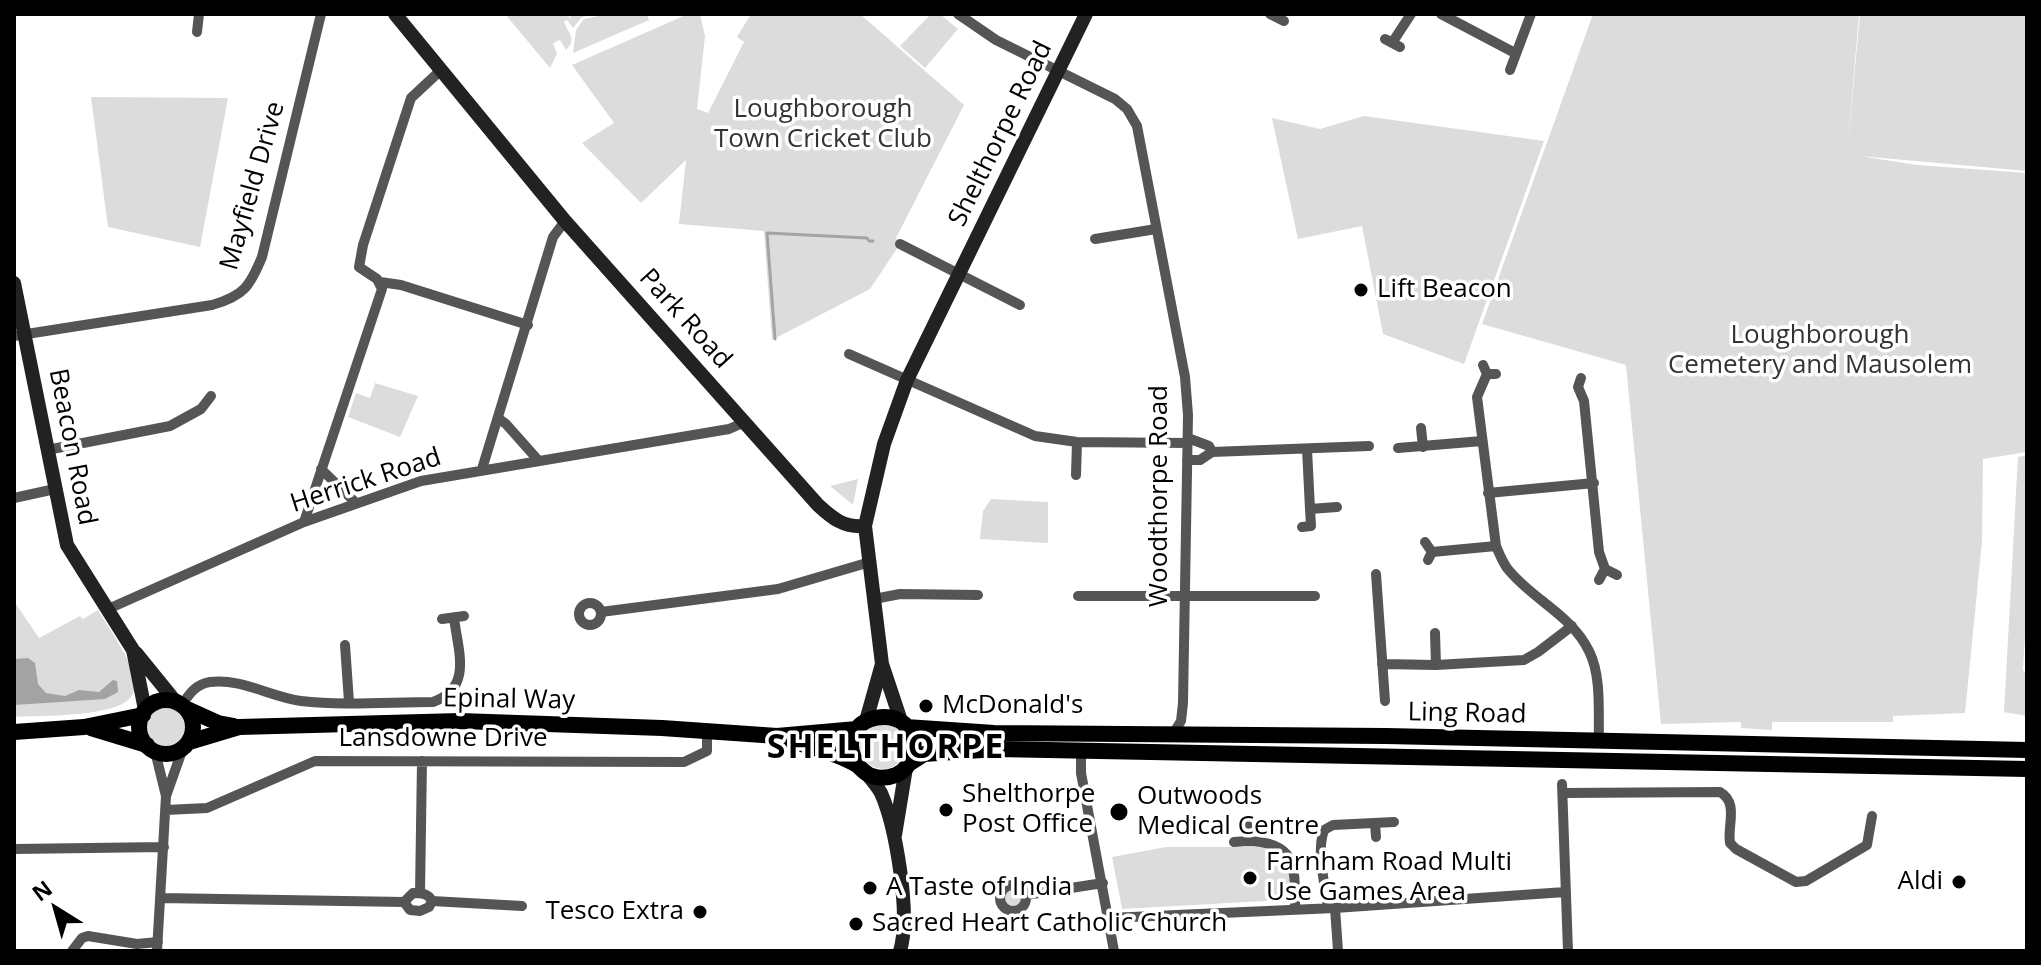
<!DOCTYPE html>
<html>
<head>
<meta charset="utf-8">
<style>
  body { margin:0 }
  #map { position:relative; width:2041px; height:965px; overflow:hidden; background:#fff; font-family:"Open Sans",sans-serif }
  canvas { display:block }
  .frame { position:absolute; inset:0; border:16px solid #000; pointer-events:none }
  .north { position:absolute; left:16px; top:869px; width:80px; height:80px; -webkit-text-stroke:6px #fff; paint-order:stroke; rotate:323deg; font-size:22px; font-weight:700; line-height:32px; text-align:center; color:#000 }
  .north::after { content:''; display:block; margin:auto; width:28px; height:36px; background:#000; clip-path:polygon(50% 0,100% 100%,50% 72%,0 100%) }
</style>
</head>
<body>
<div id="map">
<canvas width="2041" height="965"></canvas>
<div class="frame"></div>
<div class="north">N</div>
</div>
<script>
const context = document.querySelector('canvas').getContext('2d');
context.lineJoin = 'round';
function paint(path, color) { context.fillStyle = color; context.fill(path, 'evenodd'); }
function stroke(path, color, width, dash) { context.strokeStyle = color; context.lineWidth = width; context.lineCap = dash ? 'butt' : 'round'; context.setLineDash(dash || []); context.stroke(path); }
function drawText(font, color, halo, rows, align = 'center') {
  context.font = font + ' "Open Sans",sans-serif'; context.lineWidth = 7; context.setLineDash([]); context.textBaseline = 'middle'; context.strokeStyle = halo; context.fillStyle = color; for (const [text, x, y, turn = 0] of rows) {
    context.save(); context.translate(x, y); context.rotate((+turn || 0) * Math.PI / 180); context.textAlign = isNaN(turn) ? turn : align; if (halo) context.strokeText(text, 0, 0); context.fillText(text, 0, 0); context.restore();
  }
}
const green = new Path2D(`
  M505,14h63l2,6v-6h27l-15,3 -9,11 -6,-8 -3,1c3,11 14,18 2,29l-6,-10 -7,3 4,11 -7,14z
  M608,14h39l2,6 -76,33 3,-23 8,-11z
  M688,14h12l5,22 -8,73 11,4 36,-71 -7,-5 14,-23h109l104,91 -68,133 4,6 -30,45 -98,51 -8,-109 -85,-7 7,-64 -45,43 -59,-60 32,-20 -42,-58z
  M931,14h9l18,15 -33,39 -25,-22z
  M1593,14h266l-12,141 13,-141h167v157l-167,-15 57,9 110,8v279l-44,7 -1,82 -17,172 -72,3v6h-121v8l-31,-2v-6l-80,2 -35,-359 -144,-41z
  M91,97l137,1 -28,149 -92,-20z
  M1364,116l180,25 -80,223 -81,-30 -21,-108 -64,13 -26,-121 48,11z
  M375,383l43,13 -18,41 -52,-20 8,-24 14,5z
  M2027,455v148l-4,67 4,4v42l-23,-4 14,-255z
  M858,479l-5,26 -23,-19z
  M991,499l57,3v41l-68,-4 3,-28z
  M14,601l25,37 41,-22 3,3 15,-9c13,23 37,51 36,79 -1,30 -97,26 -120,28z
  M146 727a20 20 0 1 1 40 0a20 20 0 1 1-40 0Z
  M860 746a23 23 0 1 1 46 0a23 23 0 1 1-46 0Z
  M1166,847h101c25,10 24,27 21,50l-5,3 -161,9 -10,-52z
  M1000 898a13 13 0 1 1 26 0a13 13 0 1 1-26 0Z`);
const water = new Path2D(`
  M28,658l7,5 3,21 8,9 19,3 14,-6 20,2 14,-12 4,1 1,11 -13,7 -91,6v-46z`);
const stream = new Path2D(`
  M775,339l-8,-106 100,5 2,3h4`);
const street = new Path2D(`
  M958,14l38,26 119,59 12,10 10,17 48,251 3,38 -5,288 -2,18 -8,13
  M1270,14l14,7
  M1441,14l74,39
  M197,32l2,-18
  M1385,39l15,8
  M1392,43l19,-29
  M1510,70l21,-56
  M1095,239l61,-10
  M900,244l120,61
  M380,282l21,3 127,40
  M14,336l198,-31c32,-9 38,-19 50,-48l59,-243
  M849,354l186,82 42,6 111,1
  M1483,365l4,9h9
  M1487,374l-10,23 19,149c3,7 6,15 11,22 24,31 64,46 82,83 13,26 9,62 10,91
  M1581,378l-3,9 6,14 15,151 6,17
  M498,418l8,6 32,36
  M1421,428l2,19
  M1398,448l84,-7
  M1307,449l3,60
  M47,450l123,-24 31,-17 10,-13
  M1212,452l157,-6
  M1187,460h13l12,-8 -3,-6 -21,-8
  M321,469l35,34
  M482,469l71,-232 12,-16
  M1076,475l1,-33
  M1488,493l106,-10
  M14,498l41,-9
  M304,522l78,-233 -5,-10 -18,-12 4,-22 48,-147 30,-28
  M1302,527l9,-1 -1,-17 27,-2
  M1425,542l7,10 -4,8
  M1432,552l64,-6
  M1376,574l9,127
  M1599,580l6,-11 12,6
  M1078,596h237
  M874,599l26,-5 78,1
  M579 614a11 11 0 1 1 22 0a11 11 0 1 1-22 0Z
  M108,609l196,-87 117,-41 308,-52 16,-7
  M601,612l177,-23 92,-27
  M442,619l22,-3
  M1435,633l1,32
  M345,645l4,57
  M1382,664l54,1 88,-5 14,-8 34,-26
  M182,705c7,-11 14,-21 28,-23 31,-4 61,15 91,19 43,5 89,1 132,1 40,-14 25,-51 21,-84
  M1081,750v23l33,178
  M155,751l11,45 -9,155
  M1562,784l6,167
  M1563,793l157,-1c19,11 7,33 10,51l6,6 60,33 10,-1 61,-36 5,-29
  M166,796l17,-48
  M166,810l41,-2 108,-47 369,1 23,-11v-20
  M1247,823v18c50,1 48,25 48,67
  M1375,823l1,14
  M1234,842l13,-1
  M14,849l150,-2
  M1000 898a13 13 0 1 1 26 0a13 13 0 1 1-26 0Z
  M413,893c8,0 15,0 19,8l-3,6 -9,4 -10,-1 -6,-8z
  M420,893l2,-132
  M1026,895l77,-12
  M161,898l243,4
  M432,901l90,5
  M1328,907c-3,-23 -12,-55 -4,-77l9,-5 61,-3
  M1335,908l3,43
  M1109,918l226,-10 230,-16
  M72,951l10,-13 6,-2 49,8 21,-2`);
const secondary = new Path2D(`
  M395,14l170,207 253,284c14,13 26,23 47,21
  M14,283l53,262 66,105 12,60
  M136,653l39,48
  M866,721l16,-57
  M901,721l-19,-57 -17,-138 19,-82 23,-64 179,-366
  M866,773c5,6 11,13 15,20 15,34 30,122 19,158
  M895,835l11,-67`);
const primary = new Path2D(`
  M139 727a27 27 0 1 1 54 0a27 27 0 1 1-54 0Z
  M185,708l33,15 16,3
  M906,727l88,6 392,3 641,14
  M91,728l56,17
  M14,732l70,-5 59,-12
  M788,740c22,7 49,13 69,25 5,4 8,9 15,11 8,3 16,2 24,-1 9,-4 16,-13 17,-23 9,-55 -88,-41 -55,14
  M189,742l50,-15 221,-6 202,7 115,8 80,-7
  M910,763l14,-9 72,-5 1031,20`);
const markers = [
  [1361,290,8,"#000"],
  [926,706,8,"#000"],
  [946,810,8,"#000"],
  [1119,812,10,"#000"],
  [1250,878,8,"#000"],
  [1959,882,8,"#000"],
  [870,888,8,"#000"],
  [700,912,8,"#000"],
  [856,924,8,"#000"]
];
const parkNames = [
  ["Loughborough",823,110],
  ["Town Cricket Club",823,140],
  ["Loughborough",1820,336],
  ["Cemetery and Mausolem",1820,366]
];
const streetNames = [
  ["Shelthorpe Road",1001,134,-64],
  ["Mayfield Drive",253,186,-74],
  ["Park Road",685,319,48],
  ["Beacon Road",72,447,79],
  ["Herrick Road",366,481,-18],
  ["Woodthorpe Road",1160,496,-90],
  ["Epinal Way",509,700,1],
  ["Ling Road",1467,714,1],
  ["Lansdowne Drive",443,739]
];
const poiNames = [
  ["Lift Beacon",1377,290],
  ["McDonald's",942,706],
  ["Shelthorpe",962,795],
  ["Post Office",962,825],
  ["Outwoods",1137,797],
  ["Medical Centre",1137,827],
  ["Farnham Road Multi",1266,863],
  ["Use Games Area",1266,893],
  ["Aldi",1943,882,"right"],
  ["A Taste of India",886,888],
  ["Tesco Extra",684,912,"right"],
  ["Sacred Heart Catholic Church",872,924]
];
const districtNames = [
  ["SHELTHORPE",886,748]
];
paint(green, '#dcdcdc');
paint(water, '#a3a3a3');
stroke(stream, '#a3a3a3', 3);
stroke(street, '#555', 10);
stroke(secondary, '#222', 14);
stroke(primary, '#000', 16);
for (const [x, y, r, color] of markers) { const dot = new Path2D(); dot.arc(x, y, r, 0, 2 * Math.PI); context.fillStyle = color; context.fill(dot); stroke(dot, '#fff', 3); }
drawText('26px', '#333', '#fff', parkNames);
drawText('26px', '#000', '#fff', streetNames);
drawText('26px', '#000', '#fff', poiNames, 'left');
context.letterSpacing = '2px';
drawText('bold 34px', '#000', '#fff', districtNames);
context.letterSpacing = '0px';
</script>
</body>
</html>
